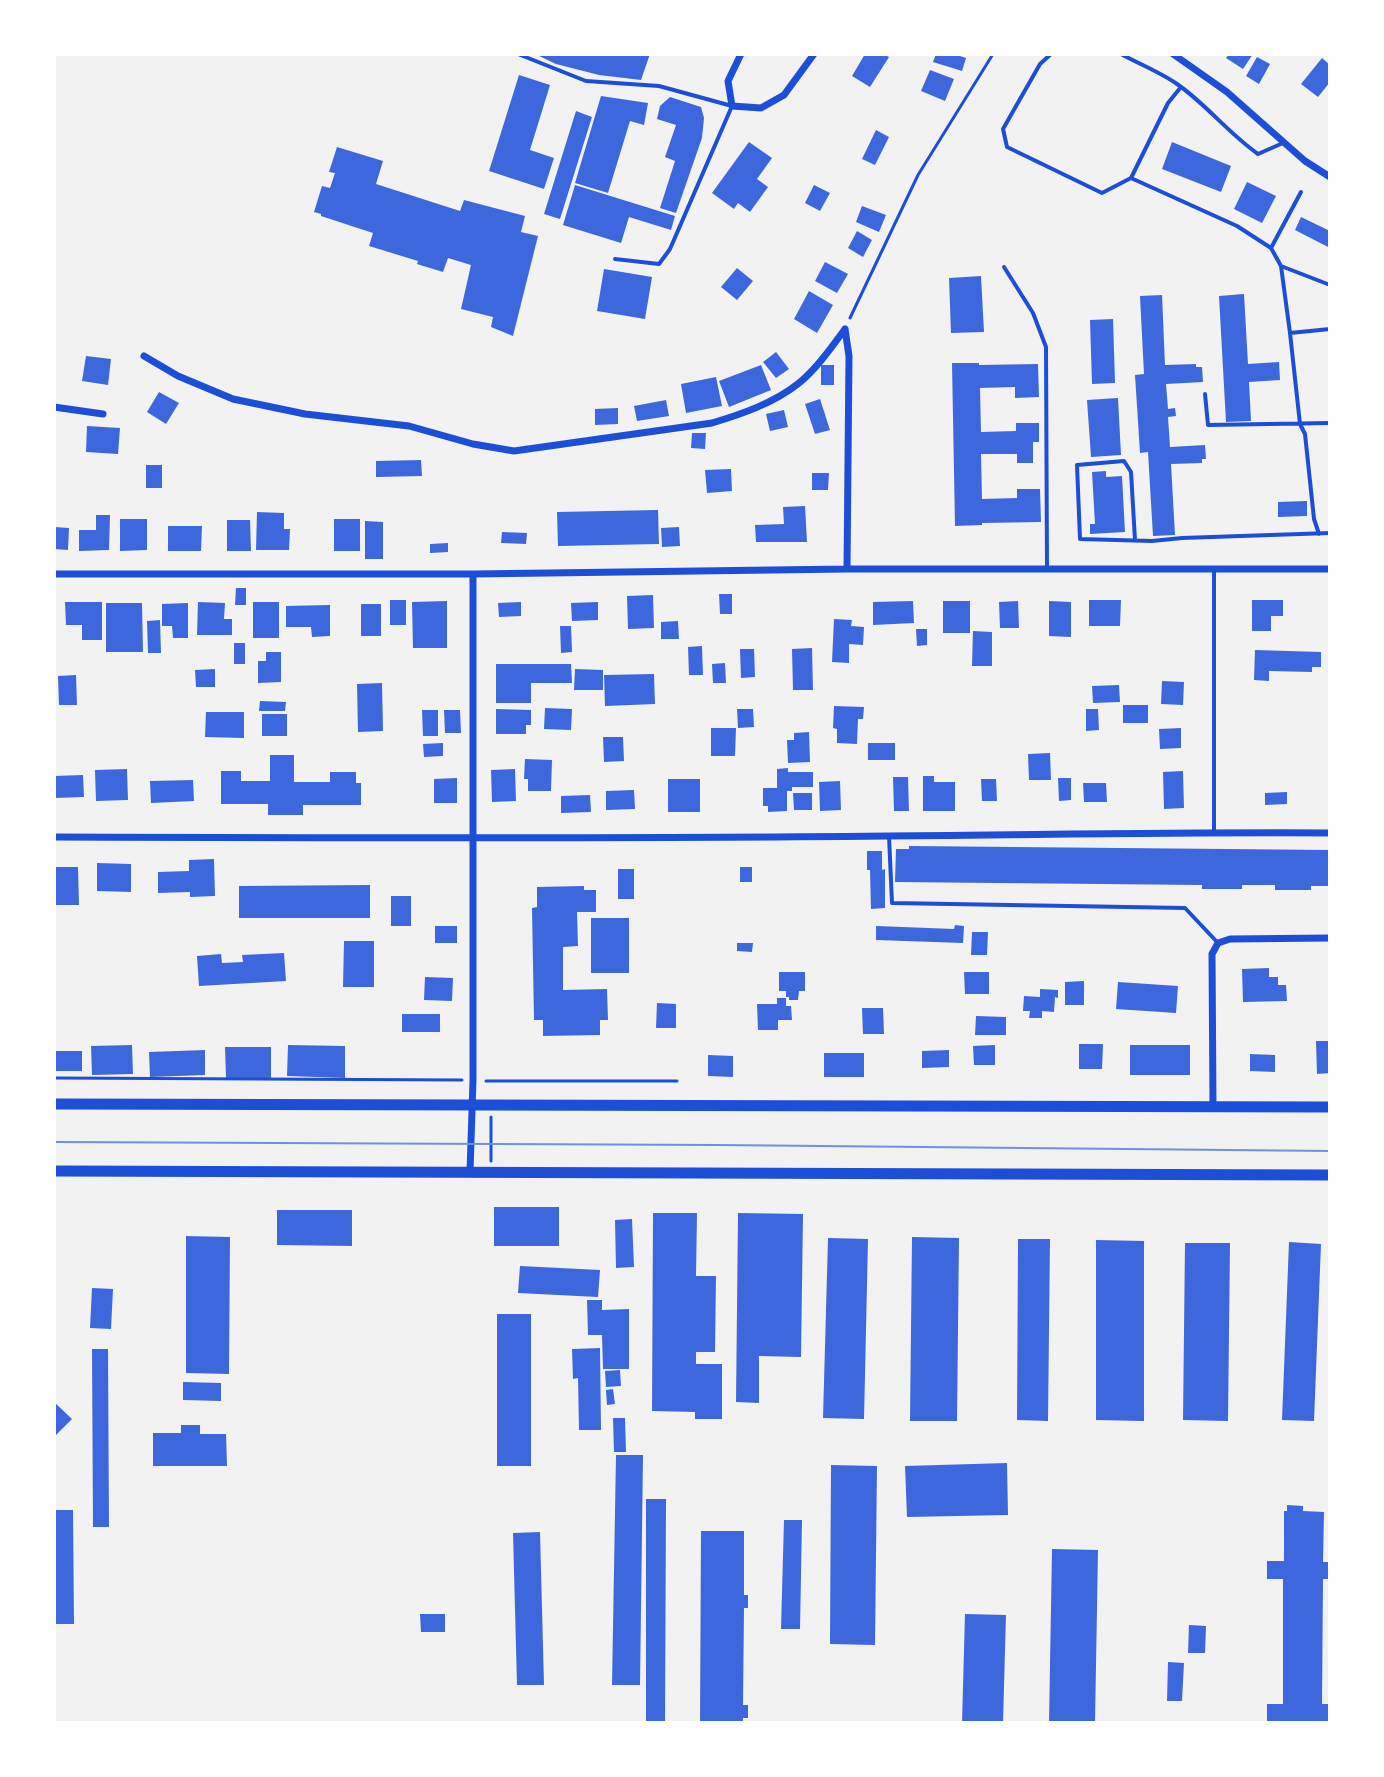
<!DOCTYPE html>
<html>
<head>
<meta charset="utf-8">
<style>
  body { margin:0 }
  #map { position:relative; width:1384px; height:1777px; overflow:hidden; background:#f2f2f2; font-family:"Golos Text",sans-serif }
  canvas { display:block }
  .frame { position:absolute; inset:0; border:56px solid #fff; pointer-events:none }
</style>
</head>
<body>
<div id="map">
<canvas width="1384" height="1777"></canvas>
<div class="frame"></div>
</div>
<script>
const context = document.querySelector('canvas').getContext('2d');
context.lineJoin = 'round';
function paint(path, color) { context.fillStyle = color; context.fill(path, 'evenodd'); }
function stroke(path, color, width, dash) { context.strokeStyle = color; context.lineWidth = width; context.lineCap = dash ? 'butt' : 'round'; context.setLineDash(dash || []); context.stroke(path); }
const building = new Path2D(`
  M535,54h115l-9,26 -42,-5 -43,-11z
  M865,54h18l6,3 -19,30 -18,-11z
  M936,54h18l12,4 -4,13 -29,-9z
  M1229,54h24l-10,15 -17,-11z
  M1257,57l13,7 -11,20 -13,-8z
  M1322,58l8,7v17l-12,15 -17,-13z
  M930,70l24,9 -9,22 -24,-10z
  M519,75l31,10 -20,65 24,8 -10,31 -55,-18z
  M601,96l47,7 -4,22 -14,-4 -22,72 -33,-10z
  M670,97l31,10 3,11 -2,20 -26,75 -16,-5 15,-47 -10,-4 11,-32 -19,-6 3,-13z
  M576,111l16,6 -32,102 -16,-5z
  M876,130l13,7 -14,28 -13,-6z
  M749,142l23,16 -15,21 11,8 -18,25 -12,-9 -4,6 -22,-16z
  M1172,142l59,24 -10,26 -59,-23z
  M337,147l46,14 -7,23 84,27 4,-11 61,16 -4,16 17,4 -25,100 -22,-9 2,-10 -32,-8 10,-44 -23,-7 -5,14 -26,-8 1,-3 -49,-15 4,-13 -52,-17v-2l-7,-2 8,-26 8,2 5,-15 -6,-1z
  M1247,182l29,14 -14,27 -28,-14z
  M575,185l100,31 -4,14 -42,-13 -8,26 -58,-18z
  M814,185l16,8 -10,18 -15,-8z
  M862,206l24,9 -7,17 -23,-10z
  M1301,217l29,14v17l-35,-18z
  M857,231l15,9 -9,17 -15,-9z
  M825,262l23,12 -11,19 -22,-12z
  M737,268l16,13 -16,19 -16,-13z
  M604,269l48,8 -7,42 -48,-8z
  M981,276l3,56 -33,1 -2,-55z
  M809,291l24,14 -16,28 -23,-14z
  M1244,294l4,70 31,-2 1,18 -31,2 2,39 -25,1 -7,-126z
  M1162,295l3,70 31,-1v3h6l1,15 -37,2 2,25 7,-1 1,8 -8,1 2,30 35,-2 1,14h-4v4l-31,1 4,71 -22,1 -5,-84 -8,1 -5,-78 9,-1 -4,-78z
  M1113,319l2,64 -23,1 -2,-64z
  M776,352l13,17 -13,9 -13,-16z
  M86,356l25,3 -3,26 -26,-4z
  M952,363h27v2l59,-1 1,33 -24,1v-11l-35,1 1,44 35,-1v-8h23v19h-6v21h-16v-9h-36l1,45 35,-1v-9h23l1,33 -59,1v2l-27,1z
  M761,365l10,25 -42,17 -10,-26z
  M821,365h13v20h-13z
  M716,377l6,29 -36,7 -5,-29z
  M159,392l20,11 -13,21 -19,-12z
  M1118,398l3,57 -30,2 -4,-57z
  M820,399l10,31 -15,4 -10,-30z
  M666,400l3,16 -32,5 -3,-15z
  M618,408v16l-23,1v-16z
  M784,410l4,17 -18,4 -4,-17z
  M87,426l33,2 -2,26 -32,-2z
  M692,433h14l-1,16 -14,-1z
  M421,460l1,16 -46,1v-16z
  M146,465h16v23h-16z
  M731,469l1,22 -25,2 -2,-23z
  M1106,471v6l16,-1 3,56 -35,2v-10h5l-3,-52z
  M812,473h17l-1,17h-16z
  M1307,501v15l-29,1v-15z
  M805,506l2,36h-51l-1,-17 29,-1 -1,-17z
  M658,510l1,34 -101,2 -1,-34z
  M257,512l27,1v16h6l-1,21h-33z
  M96,515h14l-1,35 -30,1v-21h17z
  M120,519h27v31l-27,1z
  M334,519h26v32h-26z
  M227,520h23l1,31h-24z
  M365,521l18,1v37h-18z
  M168,526h34l-1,25h-33z
  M54,527l15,1 -1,22 -14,-1z
  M679,527l1,19 -18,1 -1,-19z
  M502,532l25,1 -1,11 -25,-1z
  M448,543v9l-18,1v-9z
  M236,588h10v17h-11z
  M719,594h13v20h-12z
  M653,595l1,33 -26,1 -1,-33z
  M390,600h16v25h-16z
  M1089,600h32l-1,26h-31z
  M1252,600h31v16h-12v15h-19z
  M447,601v47h-34l-1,-46z
  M913,601l1,22 -41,2v-23z
  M943,601h27v32h-27z
  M1018,601l1,27h-19l-1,-26z
  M1049,601l22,1v35l-22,-1z
  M65,602h37v38h-20v-15h-16z
  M198,602l27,1 -1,16h8v16h-35z
  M253,602h26v36h-26z
  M521,602v14l-22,1 -1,-14z
  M598,602v18l-26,1 -1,-18z
  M106,603h36l1,49h-37z
  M188,603v35h-15l-1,-12h-10v-22z
  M361,604h20v32h-20z
  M330,605v31l-18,1 -1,-10h-25v-21z
  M834,619l18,1 -1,6 13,1 -1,18 -14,-1v19l-17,-1z
  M160,620l1,33h-13l-1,-32z
  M678,621l1,18h-18v-17z
  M560,626h11l1,26 -11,1z
  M916,629h11v16l-10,1z
  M973,631l19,1v34h-20z
  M234,643h11v21h-11z
  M702,646l1,29h-14l-1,-28z
  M812,648l1,42h-20l-1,-41z
  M740,649h14l1,28 -14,1z
  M1255,650l66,2v15h-9v5l-43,-1v10l-15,-1z
  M266,652h15v30l-23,1v-22h8z
  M725,663l1,20h-13l-1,-19z
  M496,664h75l1,19h-41v20h-35z
  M215,669v18h-19l-1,-17z
  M575,669l28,1v20h-29z
  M654,674l1,30 -50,2 -1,-31z
  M76,675l1,30h-18l-1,-29z
  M1162,681l22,1 -1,23 -22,-1z
  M382,683l1,48 -25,1 -1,-48z
  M1119,685l1,17 -27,1 -1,-17z
  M260,701l26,1 -1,9h-26z
  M1123,705h25v18h-25z
  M834,706l30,1 -1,12h-5l-1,25 -20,-1v-14l-4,-1z
  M545,708l27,1 -1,21 -27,-1z
  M496,709l35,1v15h-5v9h-30z
  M737,709h16l1,18 -16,1z
  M1086,709h12l1,21 -13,1z
  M422,710h16v26h-15z
  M444,710h16l1,23h-16z
  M206,712h38v26l-39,-1z
  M262,714h25v22h-25z
  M711,728h25l-1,28h-24z
  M1181,728v20l-21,1 -1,-20z
  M809,732l1,30 -22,1 -1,-23h7v-7z
  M603,737h20l1,24 -20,1z
  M443,743v13l-19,1 -1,-13z
  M868,743h27v17h-27z
  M1050,753l1,27h-22l-1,-26z
  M270,755h24v27h36v-10h26v11h5v22h-58v10h-35v-11h-47v-33h20v10h29z
  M525,759l27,1 -1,31h-23v-12h-4z
  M788,768v4h25v15h-21v4h-5v20l-19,1v-6h-5v-18h14v-19z
  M127,769l1,31 -32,1 -1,-31z
  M515,769l1,32 -24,1 -1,-32z
  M1183,771l1,37 -20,1 -1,-37z
  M83,775l1,22 -30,1v-22z
  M923,776h11v6h21v29h-32z
  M893,777h15l1,34h-15z
  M457,778v25h-23v-24z
  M1058,778h13v22l-12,1z
  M668,779h32v33h-32z
  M981,779h15l1,22h-15z
  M193,780l1,21 -43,2 -1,-22z
  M840,781l1,29 -21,1 -1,-29z
  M1083,783h23l1,19h-23z
  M634,790l1,19 -29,1v-19z
  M1287,792v12l-22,1v-12z
  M793,793h19v17h-18z
  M590,795l1,17 -30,1v-17z
  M909,846l421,4v36h-19v4h-36v-5h-33v4h-40v-4l-307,-3 1,-33h13z
  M867,851h15v19l3,-1v39l-14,1 -1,-39h-3z
  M214,859l1,37 -25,1v-5l-32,1v-21l31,-1v-11z
  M97,863l34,1v28l-34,-1z
  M54,867h24l1,38h-25z
  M740,867h12v15h-12z
  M618,869h16v30h-16z
  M370,885v33h-131v-32z
  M584,886v4h12v22h-19l1,34 -15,1v43l44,-1 1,31h-8v15l-57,1v-16h-9l-2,-112 5,-1v-20z
  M391,896h20v30h-20z
  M591,918h38v55h-38z
  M955,925l9,1 -1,17 -87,-3v-14l78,3z
  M435,926h22v17h-22z
  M972,932h16l-1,23h-16z
  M344,941h30v46h-31z
  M737,943h16l-1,9 -15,-1z
  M284,953l2,28 -87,5 -2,-30 24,-2 1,9 21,-1 -1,-7z
  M1269,968v9h9v8h8l1,16 -44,1 -1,-33z
  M779,972h26v19h-6l-1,9h-9v-3h-3v-6h-7z
  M964,972h25v22h-24z
  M425,977l28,1 -1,23 -28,-1z
  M1084,981v24h-19v-23z
  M1118,982l60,4 -2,27 -60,-4z
  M1040,989l18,1v8l-3,-1 -1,15 -12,-1v7h-13l1,-7h-7l1,-15 16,1z
  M777,998h9v8h5l1,14h-14v10h-20l-1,-26h20z
  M657,1003l19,1v24h-20z
  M862,1008h21l1,26h-21z
  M402,1014h38v18h-38z
  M976,1016l30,1v18h-31z
  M1316,1041h14v32l-13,1z
  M1079,1044h24l-1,25h-23z
  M132,1045l1,29 -41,1 -1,-29z
  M288,1045l57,1v32l-58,-2z
  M995,1045v20h-21l-1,-19z
  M1130,1045h60v30h-60z
  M225,1047h46v31h-45z
  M205,1050v25l-55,2 -1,-25z
  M949,1050v17l-27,1v-17z
  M54,1051h28v20h-28z
  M824,1053h40v24h-40z
  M1250,1054l25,1v17l-25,-1z
  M708,1055l25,1v21l-25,-1z
  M494,1207h65v39h-65z
  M277,1210h75v36l-75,-1z
  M653,1213h44l-1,63h20l-1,76h-19v12h26v55h-27v-7l-43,-1z
  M738,1213l65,1 -2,143 -42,-1v47l-23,-1z
  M632,1219l2,48 -18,1 -1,-48z
  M186,1236l44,1 -1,137 -43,-1z
  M912,1237l47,1 -2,183h-47z
  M828,1238l40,1 -4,180 -41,-1z
  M1018,1239h32l-2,182 -31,-1z
  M1096,1240l48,1v180l-48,-1z
  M1289,1242l32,2 -7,177 -32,-1z
  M1185,1243h45l-2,178 -45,-1z
  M520,1266l80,4 -2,27 -80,-4z
  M92,1288l21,1 -2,40 -21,-1z
  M587,1300h15v10l27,-1v60h-26l-1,-34h-14z
  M497,1314h34v152h-34z
  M600,1348l1,82h-22l-1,-52 -5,1 -1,-30z
  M92,1349h16l1,178h-16z
  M620,1370l1,16 -15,1 -1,-16z
  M183,1382l38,1v18l-38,-1z
  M613,1389l2,15 -8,1 -1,-15z
  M54,1402l18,17 -18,18z
  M613,1418h12l1,34h-12z
  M181,1425h19v9h26l1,32h-74v-33h28z
  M616,1455h27l-3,230h-28z
  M1007,1463l1,52 -101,2 -2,-51z
  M831,1465l46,1 -2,179 -45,-1z
  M646,1499h20l-1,224h-19z
  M1287,1505l16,1v5l21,1 -1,50h7v17h-7l-1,125h8v18l-54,1v-2h-9v-17h16v-125h-16v-18h17v-50h3z
  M54,1510h19l1,114h-20z
  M784,1520h18l-2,109h-19z
  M701,1531h43v64h4v13h-4l-1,97h5v13h-5v5h-43z
  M540,1532l4,153h-27l-4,-152z
  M1052,1549l46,1 -3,173h-46z
  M420,1614h25v18h-24z
  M965,1614l41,1 -3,108h-41z
  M1189,1625l17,1 -1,27h-17z
  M1168,1662l16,1 -2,38h-15z`);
const path = new Path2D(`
  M850,318l68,-143 75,-121
  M54,1078l408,2
  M486,1081h191
  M491,1161v-44`);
const service = new Path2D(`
  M518,54l68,27 73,5 73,20 -62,143 -11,15 -44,-5
  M1051,54l-11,10 -37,65 4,18 95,46 29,-15 106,48 34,22 10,18 9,67 10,91 5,10 9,85 5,15
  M1121,54c18,10 39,18 56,30 29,20 51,49 81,70l25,-11
  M1131,178l37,-75 13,-16
  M1271,248l30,-56
  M1281,266l49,19
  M1004,267l29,46 13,34 1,222
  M1290,333l40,-4
  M1205,394l3,31 122,-2
  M1135,540l-4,-68 -7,-11 -47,4 3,74 72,2 30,-3 148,-5
  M1214,832v-262
  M889,836l3,67 293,5 33,35`);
const minor = new Path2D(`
  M741,54l-13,27 4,25 29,2 23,-13 30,-41
  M1173,54l54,38 78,69 25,16
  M845,329l4,27 -2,213
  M144,356l34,20 55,23 72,15 104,12 64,18 41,7 198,-28c30,-9 62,-20 87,-40 18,-15 32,-35 46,-54
  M54,407l49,7
  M54,574h419l374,-5h483
  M54,837c278,1 556,2 834,-1 147,-1 294,-4 442,-3
  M1213,1106l-1,-152 6,-11 12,-4 100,-1
  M470,1172l3,-92v-506`);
const primary = new Path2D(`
  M54,1104l1276,3
  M54,1171l1276,4`);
const tram = new Path2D(`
  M54,1142l664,3 612,6`);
paint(building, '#3d67dc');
stroke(path, '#1d4ed8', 3);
stroke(service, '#1d4ed8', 4);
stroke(minor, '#1d4ed8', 7);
stroke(primary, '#1d4ed8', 11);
stroke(tram, '#7290e2', 2);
</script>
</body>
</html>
